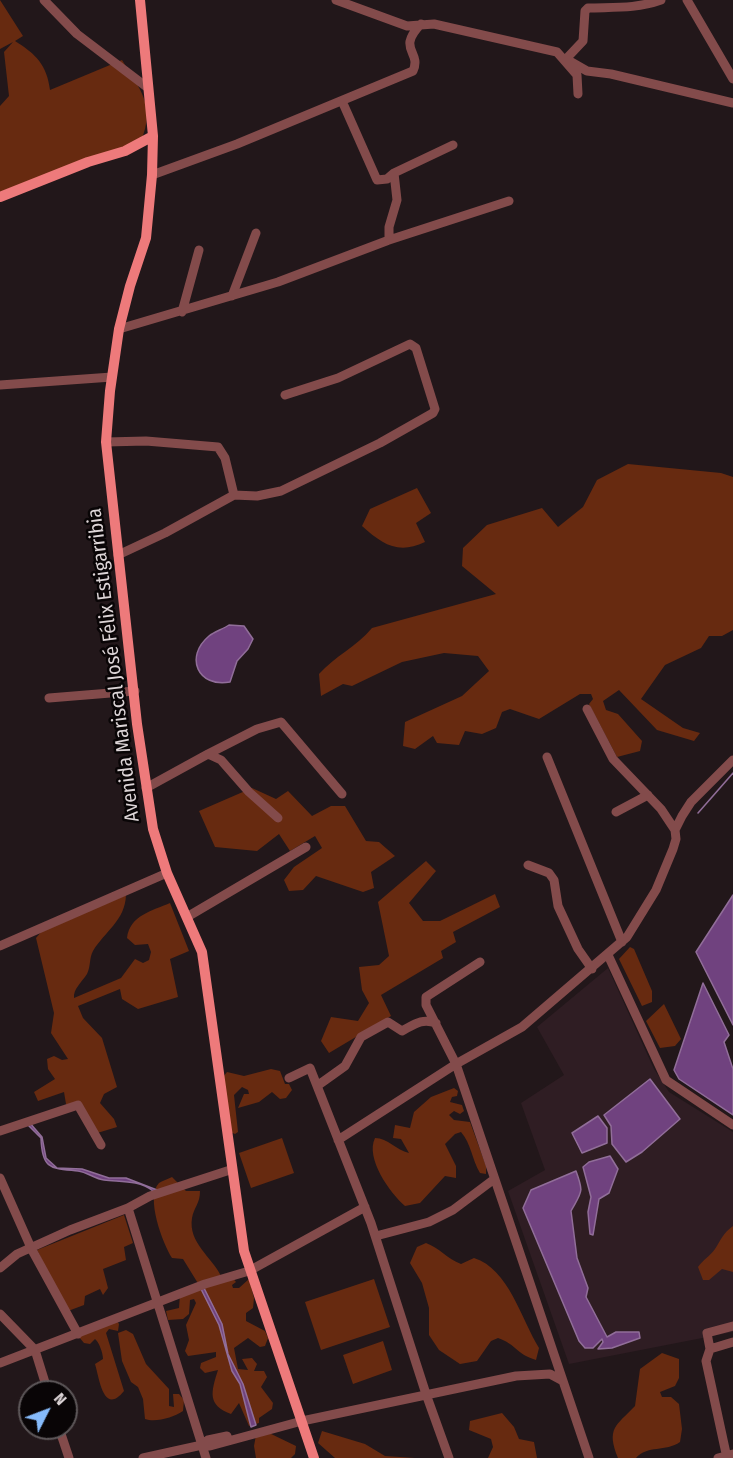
<!DOCTYPE html>
<html>
<head>
<meta charset="utf-8">
<style>
  body { margin:0 }
  #map { position:relative; width:733px; height:1458px; overflow:hidden; background:#22171a; font-family:"Fira Sans Condensed",sans-serif }
  canvas { display:block }
  .north { position:absolute; left:18px; top:1380px; width:60px; height:60px; box-sizing:border-box; background:#090506; border:2px solid #5e585a; border-radius:50%; rotate:48deg; font-size:16px; font-weight:700; line-height:24px; text-align:center; color:#ddd5d7 }
  .north::after { content:''; display:block; margin:auto; width:21px; height:27px; background:#86bbfb; clip-path:polygon(50% 0,100% 100%,50% 72%,0 100%) }
</style>
</head>
<body>
<div id="map">
<canvas width="733" height="1458"></canvas>
<div class="north">N</div>
</div>
<script>
const context = document.querySelector('canvas').getContext('2d');
context.lineJoin = 'round';
function paint(path, color) { context.fillStyle = color; context.fill(path, 'evenodd'); }
function stroke(path, color, width, dash) { context.strokeStyle = color; context.lineWidth = width; context.lineCap = dash ? 'butt' : 'round'; context.setLineDash(dash || []); context.stroke(path); }
function drawText(font, color, halo, rows, align = 'center') {
  context.font = font + ' "Fira Sans Condensed",sans-serif'; context.lineWidth = 5; context.setLineDash([]); context.textBaseline = 'middle'; context.strokeStyle = halo; context.fillStyle = color; for (const [text, x, y, turn = 0] of rows) {
    context.save(); context.translate(x, y); context.rotate((+turn || 0) * Math.PI / 180); context.textAlign = isNaN(turn) ? turn : align; if (halo) context.strokeText(text, 0, 0); context.fillText(text, 0, 0); context.restore();
  }
}
const built = new Path2D(`
  M608,968l46,101 15,23 64,40v200l-164,32 -61,-173 37,-21 -24,-67 43,-28 -27,-48z`);
const green = new Path2D(`
  M0,0l23,36 -8,5c21,13 32,24 35,49l72,-30c18,30 34,45 19,81l-141,51v-86l9,-10 -5,-44 9,-10 -13,7z
  M628,464l93,9 12,4v153l-11,6h-13l-8,12 -36,17 -24,34 42,29 17,5 -6,8 -37,-11 -38,-40 -16,11 3,9 12,4 24,27 -2,10 -23,6 -28,-53 4,-5 -2,-5h-11l-41,25 -29,-10 -8,3 -6,16 -14,6 -17,-3 -6,14 -22,-2 -4,-7 -18,13 -12,-3 2,-24 57,-26 27,-25 -11,-15 -34,-3 -42,9 -50,24 -9,-2 -22,12 -2,-22c16,-18 37,-27 53,-46l124,-34 -34,-28 1,-18 24,-23 55,-17 16,19 25,-20 14,-27z
  M417,488l14,25 -15,10 9,19c-27,13 -43,2 -63,-16l8,-17z
  M252,788l24,11 12,-8 24,25 19,-10h14l21,35 13,1 16,14 -24,16 3,16 -11,4 -47,-16 -13,14 -14,1 -5,-11 10,-13 28,-19 -7,-12 -25,15 -11,-17 -22,17 -42,-4 -16,-36z
  M426,861l10,10 -27,32 14,18h17l55,-27 5,13 -47,25 3,10 -15,9 2,7 -62,37 10,21 -62,37 -8,-12 10,-24 27,4 11,-18 -7,-13 -3,-23 20,-2 10,-9 -11,-54z
  M126,895c-1,26 -21,36 -33,56 -4,7 -2,15 -6,23 -5,8 -14,15 -13,24l47,-20 14,-19 8,4 6,-3 2,-8 -3,-8 -13,1 -8,-7c3,-23 25,-27 43,-35l19,48 -19,8 8,38 -40,12 -16,-10 -2,-10 -42,17 5,12 19,20 15,49 -13,7 -4,9 14,16 3,8 -23,7 -6,-18 -22,-12 -2,-12 -26,9 -4,-9 21,-13 -7,-10 -1,-10 7,-3 8,4 6,-1 -17,-26 3,-20 -18,-75 5,-6z
  M630,947l4,2 18,42v11l-10,4 -23,-47z
  M664,1004l17,35 -6,7 -15,2 -14,-27z
  M271,1069l9,2 5,13h4l3,6 -6,8 -6,1 -8,-7 -13,10 -21,6 6,-14h5l-1,-4 -6,-3 -8,8 4,37 -3,2 -5,-2 -7,-55 4,-5 17,4z
  M454,1088l4,3 -1,5 -5,1 -2,5 12,3 2,6 -4,3 -6,-3 -5,4 5,5 16,2 16,44v8l-6,-1c-8,-13 -9,-30 -19,-41l-6,2 -10,10 11,22v12l-11,-2 -25,27 -15,3c-15,-13 -40,-48 -30,-68 13,0 21,12 34,15l-8,-14 -8,-1 2,-13 15,3 4,-16 17,-15z
  M282,1138l12,35 -43,15 -12,-35z
  M172,1177l14,14h14c0,13 -6,16 -8,27 -4,25 20,39 29,58l-22,9 -16,-26 -11,-1c-9,-14 -27,-61 -13,-75 3,-2 9,-4 13,-6z
  M124,1215l9,28 -9,4 2,13 -23,9 5,19 -5,7 -3,-6 -15,7 -1,9 -16,6 -31,-61z
  M733,1226v46l-11,-3 -13,11h-6l-5,-13c5,-7 12,-11 17,-18 6,-9 8,-16 18,-23z
  M426,1243c14,5 21,16 35,21l13,-6c35,11 47,61 65,90l-3,12c-20,-6 -20,-16 -38,-22l-7,3 -14,20 -17,3 -21,-14 -10,-15v-27l-7,-25 -12,-20 7,-16z
  M232,1277l4,5 -4,3 1,3h6l10,-9 5,19 -1,10 -7,5v8l19,10 3,7 -3,8 -5,1 -12,-9 -14,10 4,21 10,1 -6,-11 10,-1 5,6 -3,7h10l3,6 -6,10 12,16 -1,6 -13,9v5l-10,3 -10,-23 -8,11c-24,-9 -20,-22 -13,-44l-13,3 -5,-5 1,-5 15,-6v-5l-28,4 -3,-5 4,-11 -3,-15 10,-22 -2,-4 -4,1 -1,14 -6,5 -15,1 -2,-9 13,-3 1,-14z
  M374,1279l16,48 -69,23 -16,-48z
  M116,1319l3,5 -1,7 -9,-2 -3,4 18,58c-21,26 -25,-15 -29,-27l8,-5c0,-6 -4,-17 -8,-20l-5,5 -6,-1 -5,-6z
  M126,1330l7,4 13,30 23,25v17l5,1 -1,-13h6l5,6 -1,11c-9,6 -27,12 -38,8l-2,-20 -5,-12 -7,-5 -9,-21 -4,-28z
  M383,1341l9,29 -39,14 -10,-29z
  M662,1353l17,6v19l-4,8 -15,6 2,5h9l8,7 3,25 -2,13c-14,10 -33,3 -44,16h-18c-12,-30 -2,-32 17,-52l5,-37z
  M502,1413l12,14 5,12 15,3 3,16h-49l5,-11 -2,-8 -22,-9 1,-9z
  M322,1431l43,13 20,12 30,2h-80l-17,-15z
  M267,1432l29,14 -1,8 -4,4h-35l-2,-12 2,-11z`);
const water = new Path2D(`
  M229,625l15,1 9,13 -5,10 -11,12 -7,21c-32,6 -46,-25 -21,-46 5,-4 14,-7 20,-11z
  M733,895v130l-37,-73z
  M703,983l26,52 -5,7 9,27v46l-54,-36 -5,-9z
  M650,1079l30,40 -38,33 -16,10 -14,-18 -1,-18 -7,-11z
  M598,1116l9,12v15l-25,10 -10,-20z
  M29,1122l13,15 4,21 11,10 25,1 27,9h17l31,12 -4,1c-14,-11 -32,-9 -49,-11 -9,-1 -17,-8 -26,-9 -27,-3 -36,-1 -37,-33l-15,-15z
  M610,1156l8,13 -9,24 -10,6 -6,36 -3,-1 -2,-22 3,-15 -8,-30 6,-5z
  M576,1171c8,22 6,20 -5,40l6,47 11,30 -2,9 21,40 9,-5h23l1,6 -28,10 -14,1 5,-7 -1,-3 -9,9h-8l-6,-7 -56,-133 8,-18z
  M204,1288l18,36 6,30 15,30 13,41 -5,2 -11,-43 -8,-13 -13,-46 -18,-36z`);
const stream = new Path2D(`
  M698,813l35,-40`);
const minor = new Path2D(`
  M44,0l33,34 71,54
  M336,0l71,26 27,-2 123,28 20,23 1,19
  M661,0c-25,9 -47,7 -73,8l-3,3 -2,30 -17,18 21,12 24,3 122,29
  M687,0l46,79
  M342,101l35,79 10,-1 7,-6 59,-28
  M152,175l85,-31 176,-73c9,-20 -17,-21 8,-47
  M389,240v-13l8,-27 -3,-27
  M232,296l24,-63
  M182,312l17,-62
  M119,329l159,-47 111,-42 120,-39
  M0,385l112,-8
  M106,442l40,-1 72,6 7,11 9,37
  M118,555l47,-22 69,-38 23,1 24,-5 99,-48 53,-30 2,-4 -19,-61 -6,-4 -72,34 -53,17
  M49,698l86,-7
  M587,709l26,50 48,50 14,21
  M208,754l49,-25 24,-7 61,72
  M547,757l75,185
  M146,788l62,-34 13,6 28,32 29,26
  M616,812l32,-17
  M528,865l21,8 5,7 4,26 20,43 14,20
  M187,917l119,-70
  M0,946l167,-73
  M608,955l58,125 67,45
  M480,962l-54,35v8l30,59 133,394
  M289,1078l21,-10 61,155 55,171 23,64
  M317,1086l28,-20 16,-29 27,-15 14,9c13,-7 20,-13 34,-8
  M0,1131l78,-26 23,40
  M338,1140l118,-76 66,-37 105,-90 29,-47 17,-41 3,-10 -1,-9 7,-14 9,-14 42,-42
  M0,1178l32,72 46,84
  M128,1208l78,250
  M376,1236l53,-14 24,-12 40,-30
  M0,1268l17,-14 53,-24 58,-22 22,-12 80,-26
  M0,1314l35,36 13,42
  M710,1349l-3,-16 26,-7
  M0,1363l205,-79 44,-13 116,-64
  M59,1428l10,30
  M202,1445l6,-5 19,-4
  M143,1458l59,-13 8,1 92,-25 214,-45 34,-2 13,7
  M718,1458l15,-4
  M727,1458l-21,-97 4,-12 23,-7`);
const major = new Path2D(`
  M140,0l13,136 -1,39 -6,63 -16,48 -11,43 -9,62 -4,51 31,282 16,105 14,44 35,79 42,299 70,207
  M0,197l88,-35 37,-11 28,-15`);
const streetNames = [
  ["Avenida Mariscal José Félix Estigarribia",114,665,-97]
];
paint(built, '#2f1d23');
paint(green, '#672a10');
paint(water, '#70427f');
stroke(water, '#916e99', 1.5);
stroke(stream, '#916e99', 1.5);
stroke(minor, '#834b4b', 9);
stroke(major, '#ee7a7b', 10);
drawText('20px', '#ddd5d7', '#090506', streetNames);
</script>
</body>
</html>
